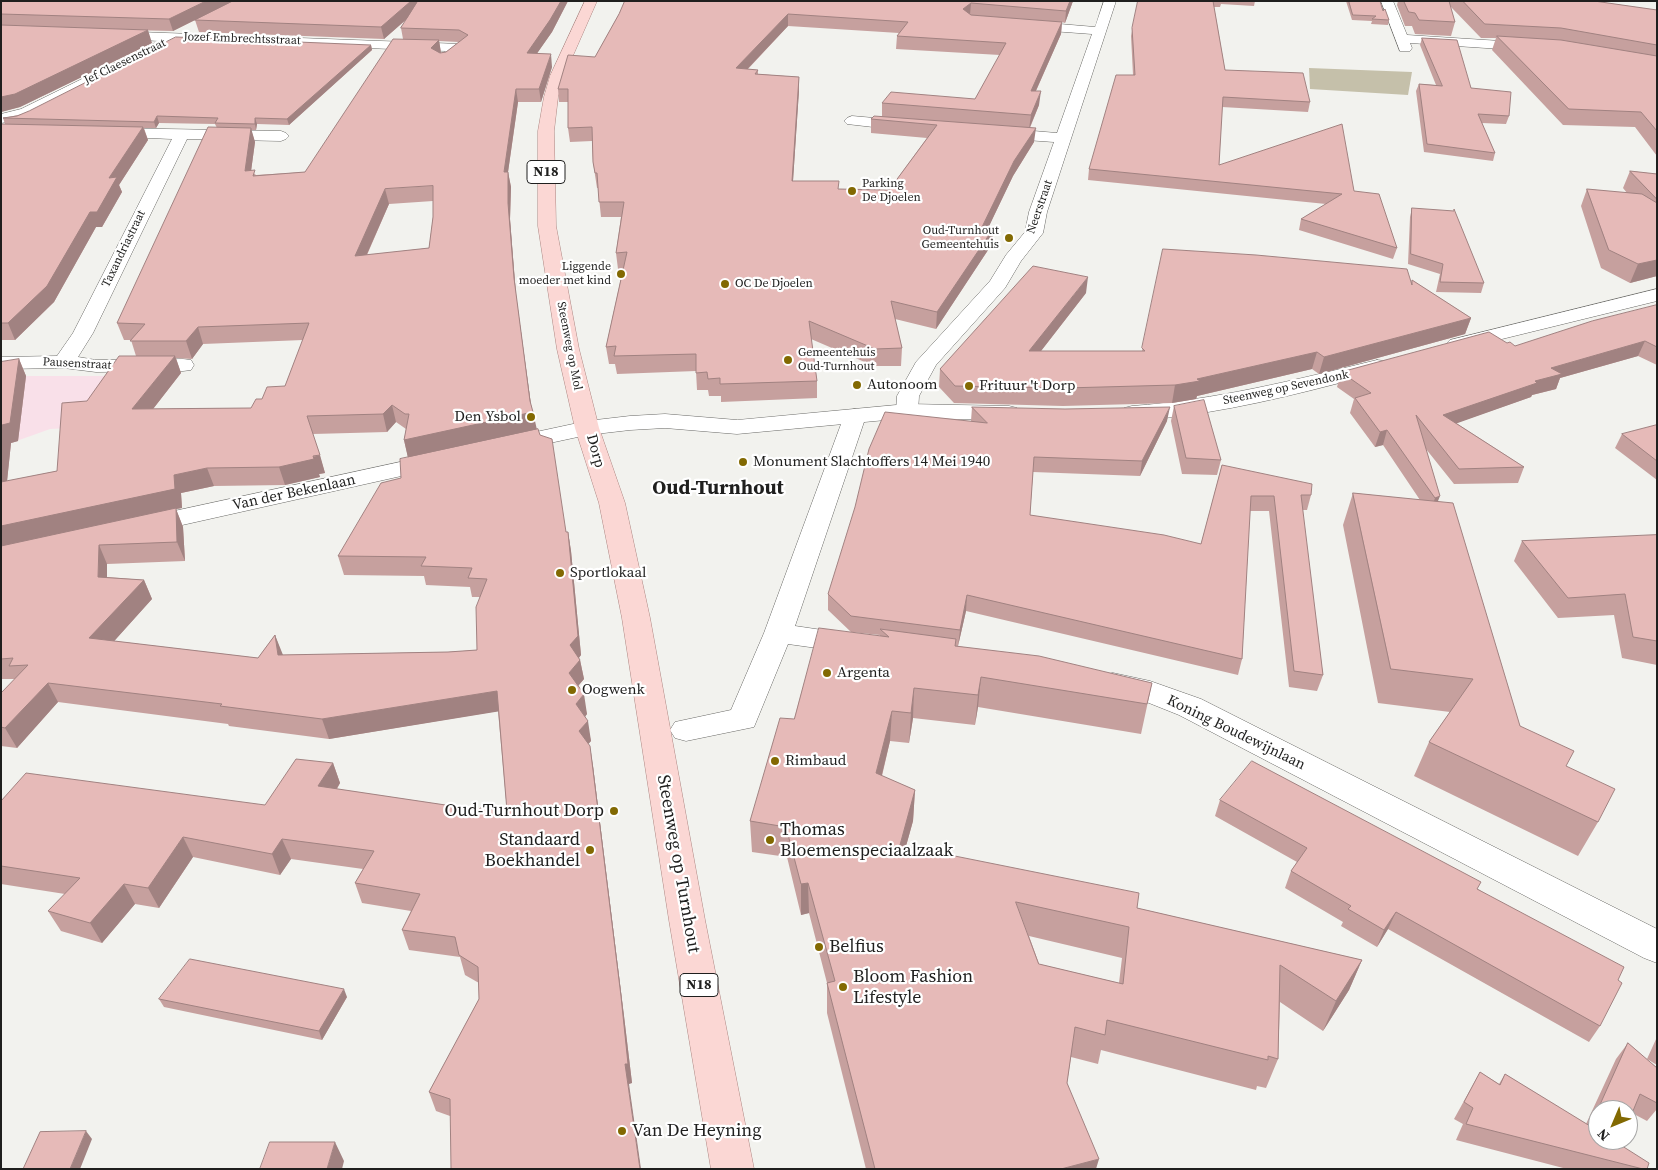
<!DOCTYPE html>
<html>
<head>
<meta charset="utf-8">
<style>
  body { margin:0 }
  #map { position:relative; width:1658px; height:1170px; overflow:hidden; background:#f2f2ee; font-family:"Source Serif 4",serif }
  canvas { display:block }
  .frame { position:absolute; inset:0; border:2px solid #1f1f1e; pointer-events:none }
  .north { position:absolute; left:1588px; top:1100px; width:50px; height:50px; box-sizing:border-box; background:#fff; border:1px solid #a5a5a5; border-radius:50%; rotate:225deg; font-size:14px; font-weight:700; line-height:20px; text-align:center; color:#1f1f1e }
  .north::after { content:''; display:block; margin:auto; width:18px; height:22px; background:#826902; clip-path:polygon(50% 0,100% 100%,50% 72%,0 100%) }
</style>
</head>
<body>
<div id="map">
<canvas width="1658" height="1170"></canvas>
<div class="frame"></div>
<div class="north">N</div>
</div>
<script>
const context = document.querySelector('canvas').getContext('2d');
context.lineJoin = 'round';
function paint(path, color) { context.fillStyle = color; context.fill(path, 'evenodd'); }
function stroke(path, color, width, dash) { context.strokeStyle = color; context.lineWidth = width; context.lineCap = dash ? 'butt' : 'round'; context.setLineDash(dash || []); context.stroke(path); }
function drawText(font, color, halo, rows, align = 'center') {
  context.font = font + ' "Source Serif 4",serif'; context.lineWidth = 4.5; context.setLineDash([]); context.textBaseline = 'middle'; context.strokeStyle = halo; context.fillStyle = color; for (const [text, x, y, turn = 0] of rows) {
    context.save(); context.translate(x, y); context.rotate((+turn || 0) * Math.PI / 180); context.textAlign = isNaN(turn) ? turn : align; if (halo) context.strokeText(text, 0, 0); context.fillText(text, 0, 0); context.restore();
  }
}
const education = new Path2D(`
  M1,376h123l-55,52 -19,1 -39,14 -10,87z`);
const green = new Path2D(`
  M1309,68l103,4 -4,23 -98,-6z`);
const minor = new Path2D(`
  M1104,1h12l-69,211 -4,21 -22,28 -16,27 -69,77 -17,31 -1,15 -3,5 -8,2 -8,-2 -3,-5 1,-15 19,-34 74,-81 16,-26 19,-23 4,-20 25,-70 -56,-4 -5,-2 -3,-3 3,-3 5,-2 59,5 35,-99 -68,-5 -6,-4 6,-4 71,6z
  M1381,1h12l14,34 125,8 7,4 -7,4 -122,-8 2,5 -2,3h-10z
  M112,31l349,13 7,4 -21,15 -5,1 -7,-4 11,-9 -269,-10 -146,74 -12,5 -18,3v-9l20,-5 138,-68 -52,-3 -1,-3 1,-3z
  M852,116l56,5 5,2 3,3 -3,3 -5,2 -61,-7 -3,-3 3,-3z
  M107,128l174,3 5,2 3,3 -3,3 -5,2 -94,-2 -94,194 -15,24 18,3 87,-1 8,1 3,5 -3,5 -8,1 -87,1 -32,-4 -63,1v-12l56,-1 16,-23 99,-194 -70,-3 -3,-3 3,-3z
  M855,409l8,2 3,5 -71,210 68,10 5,7 -5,7 -10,3 -65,-9 -34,83 -68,14 -11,-3 -5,-8 5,-8 56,-12 33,-77 80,-217 3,-5z
  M1113,673l37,8 51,18 456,230v34l-13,-5 -465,-243 -45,-18 -32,-7 -4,-7 4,-7z`);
const tertiary = new Path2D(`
  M1657,289v12l-200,49 -7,-2 -4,-4 4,-4z
  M1377,360l8,1 3,5 -3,5c-68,18 -135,36 -204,45 -18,2 -39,6 -57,2l-3,-5 3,-5 8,-2c84,-6 163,-26 245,-46z
  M907,404l102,2 8,2 3,5 -3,5 -8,2 -102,-2 -170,16 -72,-6 -35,2 -43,5 -79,17 -8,-2 -4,-5 4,-5 8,-2 79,-17 43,-5 35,-2 72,6z
  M437,454l9,2 3,5 -3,5 -304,68 -9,-3 -4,-5 4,-5 9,-3z`);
const primary = new Path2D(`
  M585,1h12l-33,75 -6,21 -4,34 2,95 23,123 20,79 26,75 25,115 55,302 49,249h-43l-42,-249 -47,-302 -23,-115 -24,-75 -18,-79 -19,-123v-95l6,-34 6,-21z`);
const wall = new Path2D(`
  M1,1h567l-16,31 -15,21 15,14 -11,35h-23l-10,70 3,15 -1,32 6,76 15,110 5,24 30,103h2l3,19 10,104 -2,3 1,2 4,19 -6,7 9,28 -2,3 6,24 -3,3 5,22 31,250 8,67 -182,33 -14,-5 -7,-19 50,-93v-16l-14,-8 -5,-18 -51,-7 -7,-20 9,-19 -49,-8 -7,-20 8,-14 -72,-10 -11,16 -87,-18 -34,51 -24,-4 -33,39 -41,-12 -13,-20 17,-17 -64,-10v-83l264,4 68,-42 7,20 -3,6 142,21 28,1 -9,-100 -169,28 -100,-13 -1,-2 -170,-22 -41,46 -16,-2v-53l14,-14h-14v-317l18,-3 7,17 -8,65 -7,2 -4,38 50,-10 30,-70 49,-45 -5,-16h-7l-7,-17 100,-195 -2,-4 -56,-1 -3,5h-12l4,12 -29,45 3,7 -20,35h-6l-42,75 -39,38h-14v-216h4l-2,-6 368,-73 1,5 -83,75 -32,-1 -1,6h-5l4,12 -4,29 5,4 49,-3 98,-133 -2,-11 6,-9 -23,20 -185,-7 -4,-12 24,-12 -46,23 -44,-1 23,13 -132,64 -19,5zM439,41l20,1 -13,10 -5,1zM433,201v16l-4,31 -62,7 22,-51zM303,340l-18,46 -23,13 -11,9 -98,1 28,-36 -5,-15 16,1 11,-15zM396,422l10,7 -2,11 4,17 -7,21 -63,78 6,19 80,1 2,9 44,2 2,10h8l-3,53 -29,2 -166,3 -7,-20 -17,23 -144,-17 38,-42 -8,-19 -37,-3v-13l78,-3 -2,-34 -7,-18 6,-1 -1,-15 33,-7 71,-1 35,-8 -1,-3 6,-1 -12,-39 74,-2z
  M625,1h448l-8,22 -3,-1 -1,12 -25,57 3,14 -9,23 4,14 -21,34 -25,52 5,1 -1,15 -56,85 -41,-10 7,29 -1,18h-27l-63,-27 6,42v17l-96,4v-6h-12l-1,-6h-11l-1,-19 -79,3 -2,-10h-6l-3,-17 17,-78h-5l-2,-16 5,-36h-20l-3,-29h-1l-4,-26 -1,-21 -22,1 -2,-14v-26h-9l-1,-13 37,-32 24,-43zM788,26l111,7 -2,3 -1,13 104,6 -25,44 -93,4v13l-11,3v14l56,5 -38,52 -50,-1 -46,-8 6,-91v-13l-41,-3v-4l-10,-1z
  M1138,1h117l-1,5 -33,-2 -1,3h-6l11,63 85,32 -2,10 -86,-5 -3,58 135,26 43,57 -4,11 -94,-29 2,-11 25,-15 -238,-24 1,-11 44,-94 -2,-39z
  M1346,1h34l3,10 6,9 -1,5 -17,-1 1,-3 -20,-1z
  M1398,1h196l63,9v146l-22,-29 -72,-2 -71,-75 4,-12h-15l-31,-32 5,16 -4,14 -36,-2 -3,-8h-7l-8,-21z
  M1422,38l49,50 38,28 -3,8 -24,-1 13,30 -2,8 -69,-9 -8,-61 3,-7 17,1 -16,-40z
  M1630,171l27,3v102l-27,7 -29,-15 -20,-62 6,-17 40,4 -4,-5z
  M1412,208l72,75 -3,10 -45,-1 4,-18 -32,-10 2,-47z
  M1163,249l248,34 1,-3 59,38 -6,16 -146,40 -7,-5 -115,27 -1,3 -24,4 -109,3 -109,-3 -15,-16 1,-18 146,-76 -45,58h101z
  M1657,305v60l-19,-9 -78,22 -4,11 -24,6 -1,2 -75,26 68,44 -6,16 -64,1 -28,-35 12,52 82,225 46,40 32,56 -20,34 -164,-80 15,-34 21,-30 -72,-9 -35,-178 10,-32 67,7 -37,-55 -8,2 -25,-34 4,-14 -17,-12 4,-15 166,-29 8,3z
  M1174,406l47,54 -4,15 -35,-1 -11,-53z
  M972,407l195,14 -27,55 -107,-4 -3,43 171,29 21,-79 89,30 -4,15h-5l21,165 -6,16 -28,-4 -20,-176h-19l-8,148 -4,16 -272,-64 -8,35 194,37 -11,51 -163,-27 -3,18 -62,-7 -4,25 -19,-2 -8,35 33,14 -2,31 -7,25 231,62 225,52 -13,30 -26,41 -43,-29 -2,57 -12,29 -9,-2 -1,4 -155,-40 -3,14 -27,-7 -4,26 29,86h-230l-39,-156v-30l-18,-70 -8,2 -14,-58 -35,-5 -2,-31 44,-102 86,-83v-1l-29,-3 -23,-22v-16l143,-173zM1029,936l93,22 -3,25 -80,-19z
  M1657,425v55l-42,-32 7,-14z
  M1657,535v130l-35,-7 -8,-43 -56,3 -44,-57 8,-20z
  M1220,800l258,89 140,91 -18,46 -11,16 -201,-113 -11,18 -36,-21 2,-4 -58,-34 6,-17 6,-9 -82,-46z
  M347,997l-25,43 -158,-33 -5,-8z
  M1657,1037v28l-10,-6z
  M1628,1043l29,25v41l-10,12 -15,-8 -13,31 28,25h-80l-111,-29 7,-16 -9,-5 26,-47 19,12 6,-10 81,50 30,-65z`);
const shadedWall = new Path2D(`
  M206,1h27l-60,30 -4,-12z
  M411,1h6l2,7 -35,31 -3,-12z
  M561,1h7l-16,31 -23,33 -2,-12z
  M1070,1h3l-8,22 1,-12z
  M971,3l-1,12 -7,-6z
  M788,14v12l-52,55v-13z
  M1062,22l-1,12 -31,70 1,-13z
  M148,30l4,13 -132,64 -19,5v-15z
  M439,40l2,13 -8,7 -2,-12z
  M371,45l1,5 -83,75 -2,-6z
  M551,54l1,13 -11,35 -2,-13z
  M799,77v13l-7,106v-15z
  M516,89l2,13 -10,70 3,15 -1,32 6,76 16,117h1l4,18 -129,28 -4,-18 110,-162 -10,-106z
  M1041,91l-2,14 -10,24 2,-14z
  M157,116l2,7 -3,5 -2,-6z
  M255,118l2,6 -1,6 -1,-6z
  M143,127l5,13 -29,45 3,7 -20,35h-6l-42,75 -39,38 -7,-17 101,-145z
  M251,128l4,14 -6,44 -4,-15z
  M1036,128l-2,14 -21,34 -32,67 1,-16 32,-66z
  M385,189l4,15 -30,68 -4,-16z
  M993,229l-1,15 -56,85 1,-17z
  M1657,260v16l-27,7 8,-19z
  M1088,277l-2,16 -59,76 2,-18z
  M1471,318l-6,16 -146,40 5,-17z
  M198,327l5,17 -11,15 -6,-18z
  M1645,341l-7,15 -78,22 -4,11 -24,6 -1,2 -93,33 5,-15 108,-47z
  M1317,352l-5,17 -115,27 -1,3 -24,4 3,-18 22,-6z
  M175,356l6,17 -42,54 -7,-18z
  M19,359l7,17 -8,65 -7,2 -6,58 -4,-7v-61l1,-8z
  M392,405l4,17 -9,10 -4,-18z
  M1170,407l-3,14 -27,55 2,-15z
  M1387,430l-4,15 -8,2 5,-15z
  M320,455l5,18 -6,1 1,3 -35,8 -6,-18z
  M207,468l7,18 -33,7 1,15 -6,1 7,18 2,34 -8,-19 -176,5v-21l173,-51z
  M1440,496l-6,15 -4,2 5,-15z
  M568,532l3,19 10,104 -8,10 -3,-20z
  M99,545l8,19v32l-9,-19z
  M144,580l8,19 -53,59 -10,-20z
  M967,595l-1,16 -8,35 2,-16z
  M275,635l8,20h-5z
  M580,660l4,19 -11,13 -4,-19z
  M981,677l-3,30 -3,18 3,-30z
  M48,683l10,19 -41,46 -12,-20z
  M914,688l-1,30 -4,25 2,-30z
  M497,691l4,20 -172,28 -7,-20z
  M584,694l3,20 -8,10 -3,-20z
  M892,711l-2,30 -15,62 1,-30z
  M588,721l3,20 -9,10 -3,-20z
  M590,746l3,20 31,250 8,67 -3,1 12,85h-1l-15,-105z
  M333,763l7,20 -14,23 -8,-20z
  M915,790l-2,31 -15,54 2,-30z
  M183,837l10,20 -34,51 -11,-20z
  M282,839l9,20 -11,16 -8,-21z
  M808,883l1,30 -8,2v-31z
  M124,884l11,20 -33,39 -12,-20z
  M1396,912l-8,17 -11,18 7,-17z
  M1362,960l-13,30 -26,41 13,-30z
  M344,989l3,8 -25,43 -3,-9z
  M86,1131l6,8 -12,30h-10z
  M335,1142l9,19 -2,8h-15z
  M1099,1159l-3,10h-35z`);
const building = new Path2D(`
  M1,1h205l-37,18 -168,-5z
  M233,1h178l-30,26 -186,-7z
  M418,1h143l-11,19 -23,33 24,1 -12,35h-23l-12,83h4v31l6,75 16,123 3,11 -129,28 5,-26h-4l-13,-9 -9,9 -76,2 13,39 -7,1 1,3 -35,8 -72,1 -33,7 1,14 -174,37v-44l56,-11 5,-68 25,-2 32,-45h56l-43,53 119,-1 5,-9h6l5,-12 18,-1 24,-63 -111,4 -12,14h-56l15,-17 -28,-1 91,-196 43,1 -6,43 10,-1 -2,6 52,-4 88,-133 46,1 -8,8 9,5 6,-1 22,-17 -9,-5 -58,-2zM433,186v31l-4,31 -74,8 30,-67z
  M625,1h445l-4,10 -95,-8 -8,6 8,6 91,7 -31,69h10l-10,24 -149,-12 9,-11 84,7 31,-56 -109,-7 11,-14 -120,-8 -52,54 22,2 -3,4 44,3 -7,104h47l-1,8 51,1 48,-65 -66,-6 3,-3 162,12 -22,33 -32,66 11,2 -56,83 -46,-11 11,47 -27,1 -66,-28 8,60 -97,3v-6l-12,1 -1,-7 -11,1v-19l-82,2 2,-10 -10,1 21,-95 -11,1 8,-51h-25l-2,-29h-2l-2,-11 -1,-35 -24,1v-39h-10l10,-34 27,2 24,-43z
  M1138,1h75l12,69 78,3 7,29 -87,-5 -4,68 123,-41 12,67 25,3 18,54 -96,-29 41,-25 -253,-25 27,-94h19l-3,-47z
  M1349,1h31l3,10 2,-2 4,11 -17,-1 4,-3 -23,-1z
  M1404,1h45l6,21 -36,-2 -4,-7 -6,-1z
  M1463,1h131l63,9v35l-96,-17 -76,-4z
  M1,25l147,5 -133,64 -14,3z
  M1497,36l64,4 96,16v75l-16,-19 -72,-3z
  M176,37l195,8 -84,74 -32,-1v6l-40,-1 3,-5 -61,-2 -3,6 -151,-4 14,-2 12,-5z
  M1422,38l35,2 14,48 40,4 -2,24 -31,-2 17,39 -68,-9 -8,-60 23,2z
  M1,124l142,3 -34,51 8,-1 -20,35h-7l-43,74 -39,37h-7z
  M1630,171l27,3v25z
  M1587,189l55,5 15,9v57l-19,4 -29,-14z
  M1412,208l42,3v-2l30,74 -44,-1 3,-18 -32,-10z
  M1163,249l93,6 151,14 5,16v-5l59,38 -147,39 -7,-5 -120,27 3,2 -25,4 -110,3 -110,-2 -15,-17 93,-103 55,11 -59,74h116l-3,-3z
  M1657,305v42l-12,-6 -94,27 11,6 -27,7 2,2 -94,32 81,52 -65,2 -43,-54 24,81 -5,2 -48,-68 -7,2 -25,-34 16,-5 -30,-21 148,-40 18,11 3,-1 5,4 77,-25z
  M19,359l-9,64 -8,2 -1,8v-71z
  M1204,400l17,60 -35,-2 -12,-52z
  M972,407l93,2 105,-2 -28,54 -108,-4 -4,58 134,20 37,9 21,-79 90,19 -1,11h-10l22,180 -29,-4 -20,-175h-23l-9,163 -275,-64 -7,35 -109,-14 -23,-22 27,-87 14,-58 16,-37 102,11z
  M1657,425v36l-35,-27z
  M538,429l2,6 12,4 14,93h2l10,104 -8,9 10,15 -11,13 15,21 -8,10 12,17 -9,10 11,15 31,250 7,68h-3l15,105h-189l-1,-70 -21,-7 50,-93 -1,-32 -19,-12 -4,-18 -53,-7 18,-36 -65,-11 19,-32 -92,-12 -10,15 -89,-17 -35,51 -24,-4 -34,39 -42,-12 32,-33 -79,-12v-65l25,-28 239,32 31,-46 37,4 -15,23 161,24 1,-2 27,3 -10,-120 -175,28 -102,-13 2,-2 -174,-21 -43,45 -4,-1v-34l27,-28 -19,1 4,-8 -12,1v-113l175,-38 1,34 -78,3 -1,32 46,3 -55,58 169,20 17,-23 3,20 170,-3 29,-2 -1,-43 11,-28 -19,-1 4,-10 -51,-2 5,-9 -88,-1 43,-73 20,-5 -1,-19z
  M1353,493l100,10 67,223 54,25 -8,15 49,23 -17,33 -169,-80 44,-63 -82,-10z
  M1657,535v106l-24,-4 -8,-43 -57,4 -46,-57z
  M819,628l70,9 -9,-8 76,10 -1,7 84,10 113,27 -5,21 -166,-27 -3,18 -64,-7 -3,25 -19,-2 -16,62 39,17 -15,55 239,48 -2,15 225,52 -26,41 -56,-36 -2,94 -10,-3v4l-161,-40 -2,15 -30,-8 -8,56 32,76 -38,10h-186l-48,-186 8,-2 -27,-98 -7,1 -15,-57 -36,-6 30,-103 14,1zM1016,902l113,25 -6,57 -84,-20z
  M1252,761l229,121 -4,7 147,78 -6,13 4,3 -22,43 -204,-114 -12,18 -36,-21 3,-3 -60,-35 16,-23 -87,-48z
  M190,959l154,30 -25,42 -160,-32z
  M1628,1043l29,25v35l-17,-9 -12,29v-13h-30v30h23l-2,4 30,19 -2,6h-4l-177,-45 7,-16 -9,-6 16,-30 20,13 5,-11 85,52z
  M86,1131l-16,38h-47l17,-37z
  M270,1142h65l-8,27h-67z`);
const markers = [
  [852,191,5,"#826902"],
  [1009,238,5,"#826902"],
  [621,274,5,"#826902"],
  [725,284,5,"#826902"],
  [788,360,5,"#826902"],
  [857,385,5,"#826902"],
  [969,386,5,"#826902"],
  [531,417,5,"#826902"],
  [743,462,5,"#826902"],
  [560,573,5,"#826902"],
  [827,673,5,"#826902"],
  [572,690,5,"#826902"],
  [775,761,5,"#826902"],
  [614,811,5,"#826902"],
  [770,840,5,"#826902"],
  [590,850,5,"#826902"],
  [819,947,5,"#826902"],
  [843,987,5,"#826902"],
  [622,1131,5,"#826902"]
];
const farStreetnames = [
  ["Jozef Embrechtsstraat",242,39,2],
  ["Jef Claesenstraat",125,62,-26],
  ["Neerstraat",1040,207,-71],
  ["Taxandriastraat",124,249,-64],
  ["Steenweg op Mol",569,346,79],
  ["Pausenstraat",77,364,3],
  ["Steenweg op Sevendonk",1286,388,-12]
];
const farPoinames = [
  ["Parking",862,184],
  ["De Djoelen",862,198],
  ["Oud-Turnhout",999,231,"right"],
  ["Gemeentehuis",999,245,"right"],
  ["Liggende",611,267,"right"],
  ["moeder met kind",611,281,"right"],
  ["OC De Djoelen",735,284],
  ["Gemeentehuis",798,353],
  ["Oud-Turnhout",798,367]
];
const shields = [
  [546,172,38],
  [699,985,38]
];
const shieldNames = [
  ["N18",546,172],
  ["N18",699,985]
];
const poiNames = [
  ["Autonoom",867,385],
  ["Frituur 't Dorp",979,386],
  ["Den Ysbol",521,417,"right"],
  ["Monument Slachtoffers 14 Mei 1940",753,462],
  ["Sportlokaal",570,573],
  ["Argenta",837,673],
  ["Oogwenk",582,690],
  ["Rimbaud",785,761]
];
const streetNames = [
  ["Dorp",595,451,74],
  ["Van der Bekenlaan",294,493,-12],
  ["Koning Boudewijnlaan",1236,733,26]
];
const nearPoinames = [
  ["Oud-Turnhout Dorp",604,811,"right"],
  ["Thomas",780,830],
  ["Bloemenspeciaalzaak",780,851],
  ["Standaard",580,840,"right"],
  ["Boekhandel",580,861,"right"],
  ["Belfius",829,947],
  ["Bloom Fashion",853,977],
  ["Lifestyle",853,998],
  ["Van De Heyning",632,1131]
];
const nearStreetnames = [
  ["Steenweg op Turnhout",678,864,80]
];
const districtNames = [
  ["Oud-Turnhout",718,489]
];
paint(education, '#f9e0e9');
paint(green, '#c5c0aa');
stroke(minor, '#696966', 1);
stroke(tertiary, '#696966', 1);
stroke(primary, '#ad8682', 1);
paint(minor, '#fff');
paint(tertiary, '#fff');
paint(primary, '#fbd7d4');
paint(wall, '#c6a09e');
paint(shadedWall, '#a18281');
paint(building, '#e6bab8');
stroke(building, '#a18281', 1);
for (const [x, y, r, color] of markers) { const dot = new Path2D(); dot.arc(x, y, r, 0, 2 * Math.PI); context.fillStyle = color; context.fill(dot); stroke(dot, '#fff', 2); }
drawText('12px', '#1f1f1e', '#fff', farStreetnames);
drawText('12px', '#1f1f1e', '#fff', farPoinames, 'left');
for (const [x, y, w] of shields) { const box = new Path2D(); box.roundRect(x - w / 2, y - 11.5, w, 23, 4); context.fillStyle = '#fff'; context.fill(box); stroke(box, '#1f1f1e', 1); }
drawText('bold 14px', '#1f1f1e', null, shieldNames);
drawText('15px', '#1f1f1e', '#fff', poiNames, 'left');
drawText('15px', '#1f1f1e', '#fff', streetNames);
drawText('18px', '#1f1f1e', '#fff', nearPoinames, 'left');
drawText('18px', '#1f1f1e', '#fff', nearStreetnames);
drawText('bold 20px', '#1f1f1e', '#fff', districtNames);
</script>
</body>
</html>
